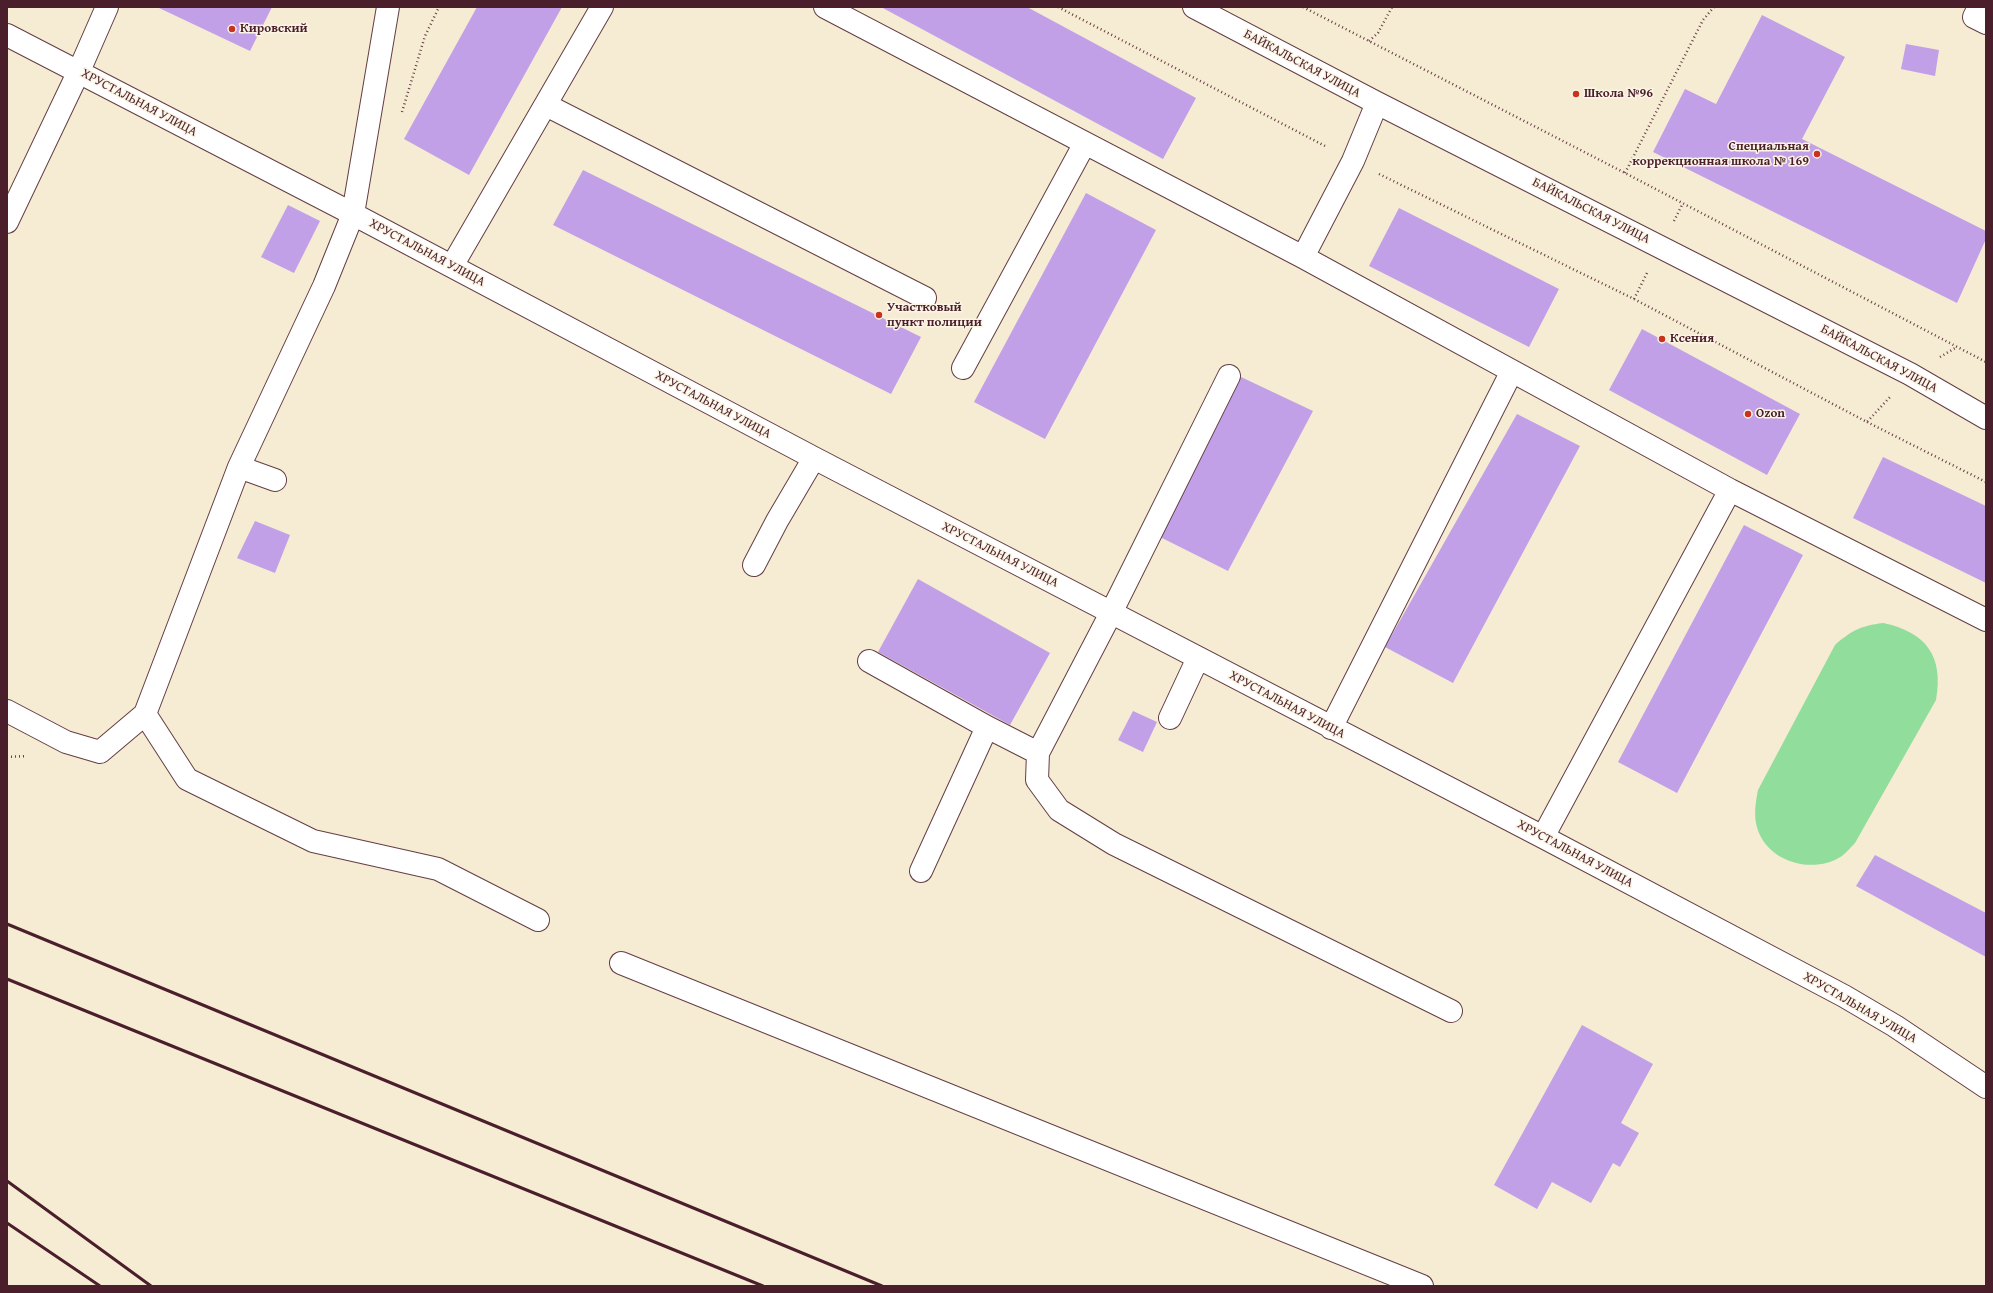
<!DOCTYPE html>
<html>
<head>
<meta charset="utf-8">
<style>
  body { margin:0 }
  #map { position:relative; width:1993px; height:1293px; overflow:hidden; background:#f6ebd3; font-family:"Gentium Book Plus",serif }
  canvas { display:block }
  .frame { position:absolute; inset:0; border:8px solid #4a1f2b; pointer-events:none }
</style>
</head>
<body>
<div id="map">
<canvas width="1993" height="1293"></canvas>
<div class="frame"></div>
</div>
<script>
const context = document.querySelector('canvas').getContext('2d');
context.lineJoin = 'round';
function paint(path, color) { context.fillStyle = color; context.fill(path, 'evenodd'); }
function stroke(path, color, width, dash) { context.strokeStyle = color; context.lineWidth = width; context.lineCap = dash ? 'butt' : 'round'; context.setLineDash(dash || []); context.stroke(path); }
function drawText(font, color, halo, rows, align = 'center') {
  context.font = font + ' "Gentium Book Plus",serif'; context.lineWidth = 3; context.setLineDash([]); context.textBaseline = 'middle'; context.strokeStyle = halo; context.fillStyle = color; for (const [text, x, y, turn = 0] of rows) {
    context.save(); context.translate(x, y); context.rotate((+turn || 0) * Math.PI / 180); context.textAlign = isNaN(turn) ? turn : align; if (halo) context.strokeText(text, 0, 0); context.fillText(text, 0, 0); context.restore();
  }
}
const green = new Path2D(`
  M1883,623c43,9 61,33 53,77l-81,143c-4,4 -8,9 -13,13 -30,20 -79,5 -86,-33 -2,-12 0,-22 2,-33l77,-145c17,-15 26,-19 48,-22z`);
const building = new Path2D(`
  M157,7h115l-22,44z
  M477,7h85l-93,168 -65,-36z
  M881,7h146l169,91 -33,61z
  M1762,15l83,42 -43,82 184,92v8l-29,64 -304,-151 32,-63 31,15z
  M1906,44l33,6 -4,26 -34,-7z
  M583,170l338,167 -30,57 -338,-169z
  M1086,193l70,37 -111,209 -71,-37z
  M288,205l32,16 -26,52 -33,-16z
  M1399,208l160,81 -30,58 -160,-81z
  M1642,329l158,85 -33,61 -158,-85z
  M1241,377l72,34 -85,160 -68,-34z
  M1517,414l63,32 -127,237 -68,-36z
  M1883,457l103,49v77l-133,-65z
  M255,521l35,14 -15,38 -38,-15z
  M1744,525l59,30 -126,238 -59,-31z
  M918,579l132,74 -40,72 -132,-73z
  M1133,711l24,11 -14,30 -25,-12z
  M1875,855l111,58v44l-130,-71z
  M1582,1025l71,39 -32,59 18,10 -19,34 -7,-4 -22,40 -39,-21 -15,27 -43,-24z`);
const path = new Path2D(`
  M1058,7l269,140
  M1303,7l322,166 361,189
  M1369,41l9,-8 14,-26
  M402,112l23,-76 14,-29
  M1625,173l78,-153 11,-13
  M1379,174l255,125 233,123 23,-25
  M1674,221l9,-18
  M1634,299l13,-26
  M1940,357l17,-10
  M1867,422l119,60
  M7,757l20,-1`);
const minor = new Path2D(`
  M388,7l-35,207 -29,72 -85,181 -94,247 42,65 126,62 125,28 100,51
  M825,7l478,250 427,233 256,130
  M1194,7l183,96 533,271 76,44
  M1979,7l-5,10 12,6
  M7,35l346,179 461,244 729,379 301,159 51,30 91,61
  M546,105l379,193
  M7,222l72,-151 28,-64
  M1303,257l50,-96 24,-58
  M452,266l150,-259
  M963,368l122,-225
  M239,467l36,13
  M754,565l23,-44 37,-63
  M869,661l118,66 51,26 73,-140 118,-237
  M7,711l59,31 34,10 45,-38
  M1170,718l28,-60
  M1331,728l181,-357
  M1038,753l-1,27 22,30 55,34 337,167
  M1543,837l187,-347
  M921,871l66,-144
  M621,963l801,323`);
const rail = new Path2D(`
  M7,924l875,362
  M7,979l756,307
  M7,1181l144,105
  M7,1223l93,63`);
const markers = [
  [232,29,4,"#c8321e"],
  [1576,94,4,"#c8321e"],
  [1817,154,4,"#c8321e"],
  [879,315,4,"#c8321e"],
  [1662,339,4,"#c8321e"],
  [1748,414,4,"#c8321e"]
];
const poiNames = [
  ["Кировский",240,29],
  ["Школа №96",1584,94],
  ["Специальная",1809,147,"right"],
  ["коррекционная школа № 169",1809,162,"right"],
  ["Участковый",887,308],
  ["пункт полиции",887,323],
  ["Ксения",1670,339],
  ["Ozon",1756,414]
];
const streetNames = [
  ["БАЙКАЛЬСКАЯ УЛИЦА",1302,64,28],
  ["ХРУСТАЛЬНАЯ УЛИЦА",139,103,28],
  ["БАЙКАЛЬСКАЯ УЛИЦА",1591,211,27],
  ["ХРУСТАЛЬНАЯ УЛИЦА",427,253,28],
  ["БАЙКАЛЬСКАЯ УЛИЦА",1879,359,28],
  ["ХРУСТАЛЬНАЯ УЛИЦА",713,405,28],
  ["ХРУСТАЛЬНАЯ УЛИЦА",1000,555,27],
  ["ХРУСТАЛЬНАЯ УЛИЦА",1287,705,28],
  ["ХРУСТАЛЬНАЯ УЛИЦА",1575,854,28],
  ["ХРУСТАЛЬНАЯ УЛИЦА",1860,1008,30]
];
paint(green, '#91dd9b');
paint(building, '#c1a0e8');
stroke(minor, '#643e44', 24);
stroke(path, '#643e44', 2.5, [1, 3]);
stroke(minor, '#fff', 22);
stroke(rail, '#4a1f2b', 3);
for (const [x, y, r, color] of markers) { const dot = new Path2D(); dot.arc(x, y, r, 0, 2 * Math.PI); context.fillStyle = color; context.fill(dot); stroke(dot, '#fcf5e5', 1.5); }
drawText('bold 13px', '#4a1f2b', '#fcf5e5', poiNames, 'left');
drawText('13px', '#4a1f2b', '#fcf5e5', streetNames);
</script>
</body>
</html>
